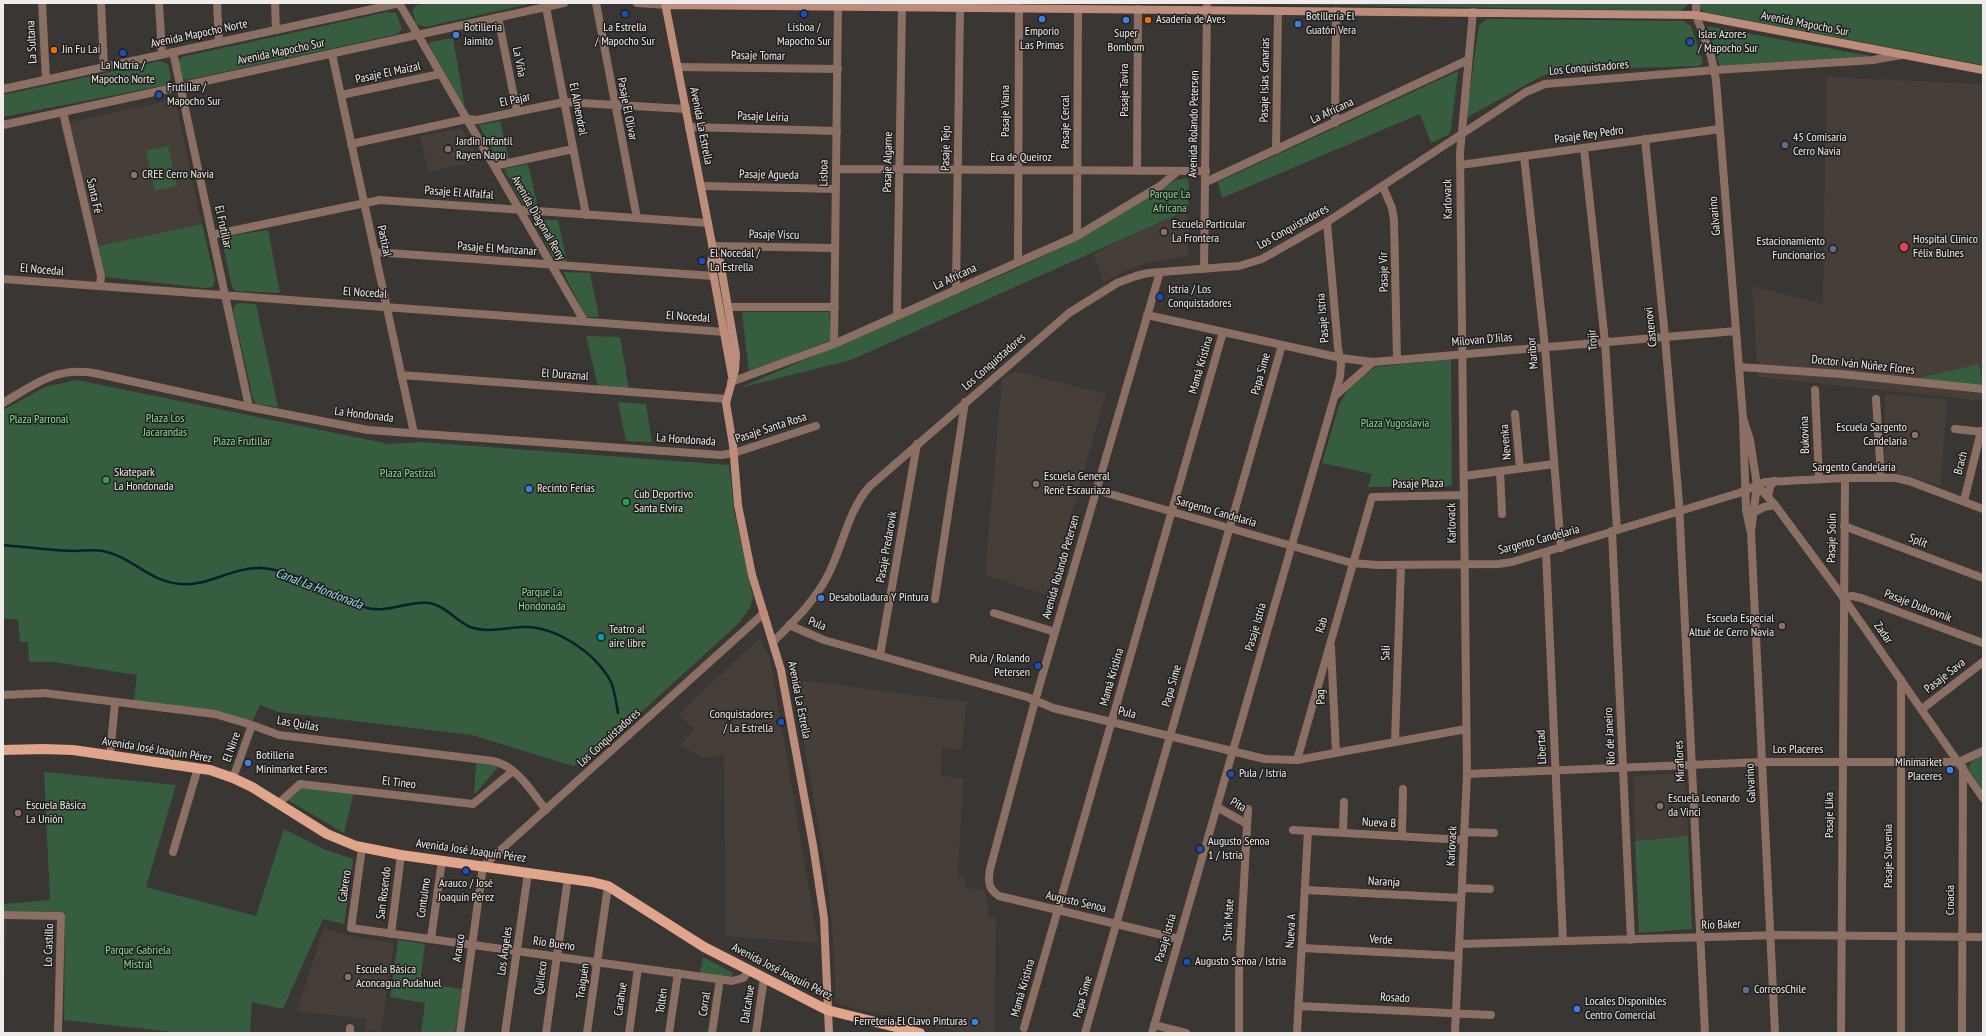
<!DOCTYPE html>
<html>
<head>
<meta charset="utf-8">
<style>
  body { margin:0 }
  #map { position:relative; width:1986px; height:1036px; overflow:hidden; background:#393634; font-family:"PT Sans Narrow",sans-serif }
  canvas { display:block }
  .frame { position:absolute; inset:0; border:4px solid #efeceb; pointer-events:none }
</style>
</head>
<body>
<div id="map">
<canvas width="1986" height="1036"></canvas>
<div class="frame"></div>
</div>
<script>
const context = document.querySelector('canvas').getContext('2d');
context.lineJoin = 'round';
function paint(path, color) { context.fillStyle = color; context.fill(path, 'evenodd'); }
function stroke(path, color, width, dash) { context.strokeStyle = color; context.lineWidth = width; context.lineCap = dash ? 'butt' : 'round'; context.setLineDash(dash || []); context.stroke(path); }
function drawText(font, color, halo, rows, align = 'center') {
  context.font = font + ' "PT Sans Narrow",sans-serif'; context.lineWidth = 3; context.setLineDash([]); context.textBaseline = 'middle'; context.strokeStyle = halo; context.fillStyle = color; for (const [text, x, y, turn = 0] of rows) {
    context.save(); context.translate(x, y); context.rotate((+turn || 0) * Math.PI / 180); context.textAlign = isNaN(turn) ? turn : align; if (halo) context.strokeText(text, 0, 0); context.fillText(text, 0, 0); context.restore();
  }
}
const built = new Path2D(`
  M1826,77l157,7v317l-225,-24 -6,-91 71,18z
  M172,100l4,3 26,121 -104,22 -38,-120 15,-5z
  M462,128l17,33 -51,11 -8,-36z
  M1188,210v46l-42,7 -24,9 -18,10 -11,-28z
  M1014,371l92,23 -58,201 -63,-20 17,-196z
  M1885,394l62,5 -6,87 -33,-10 -23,-5z
  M759,638l11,20 48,285 -92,-7 -2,-181 -21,3 -23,-13 15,-16 -17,-14z
  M793,679l174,23 -6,48 -19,-3 -1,28 22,4 -5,98 7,1 1,10 19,2 4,27 7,1 -2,115h-29l-125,-28 -4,-4 -4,-77 -5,-46z
  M1685,773l3,63 -53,5 -2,-65z
  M3,920h4l-4,80z
  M324,928l21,7 49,8 -13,89 -16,-2 1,-11 -69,-8z`);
const green = new Path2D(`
  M424,3h110l-109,24 -8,-3c-5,-11 -8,-18 7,-21z
  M1221,3h467v2l-7,6z
  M1699,3h284v62l-278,-53 -5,-3z
  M387,12l9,1 6,16 -4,5 -211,46 -6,-3 -4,-16 5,-4z
  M1487,19l196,2 8,5 12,36 -3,4 -137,4 -21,6 -76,42 13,-93z
  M1707,26l164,30 -151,10z
  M453,38l12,70 -36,-63 1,-3z
  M160,61l8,3 3,14 -5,7 -163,32v-22z
  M1458,71l-7,58 -3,6 -17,8 -11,-29 -198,84 -4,-16z
  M500,121l9,38 -11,2 -19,-36z
  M168,146l9,40 -22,5 -9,-40z
  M528,164l10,43 -15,-2 -19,-36z
  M1187,178l2,6 -1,26 -337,150 -112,28 277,-119 67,-32 93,-57z
  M535,220h23l9,42 -12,-1z
  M202,224l13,56 -2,7 -8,1 -99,-11 -8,-31z
  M268,230l12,63 -44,-2 -4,-4 -10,-46 2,-4z
  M563,272l27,1 9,44h-13z
  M239,303l17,1 22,103 -22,-3 -3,-5 -20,-89 2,-5z
  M742,312h87l2,28 -82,32z
  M586,336l34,1 9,52 -31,-3z
  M1451,359l1,127 -84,1 4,-13 -50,-11 17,-58 10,-17 26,-21z
  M1979,364l4,22 -68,-7z
  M77,380l312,64 33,-2 307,23 5,46 19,86 -3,11 -12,16 -145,132 -20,10 -101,-31 -194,-23 -18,-7 -8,17 -118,-21 3,-26 -84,-13h-24l-1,-20h-8l-2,-23h-15v-209l42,-23z
  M618,402l28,2 6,38 -26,-1z
  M1983,755v35l-15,-22 4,-7z
  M476,763l23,3 -25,29z
  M44,772l132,13 -30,102 110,29 28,-87 39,20 30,10 -9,65 -21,-5 -40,90 -31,-7 -2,31h-68l-118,-13 1,-108 -62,-1v-7l47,-4z
  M302,785l52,7 -10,41 -58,-34z
  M1688,836l4,93 -53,4 -4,-92z
  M398,940l27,4 -5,39 42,6 -7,44h-34l4,-30 -35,-6z
  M703,957l30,16 -2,4 -31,-4z`);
const stream = new Path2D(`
  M3,545c23,2 46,5 69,6 10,0 21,-2 31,0 30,6 46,31 78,33 26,3 51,-17 80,-16 25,1 61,20 84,30 7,3 15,8 22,10 21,5 41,-7 62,-5 16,2 27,18 41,24 17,6 35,1 52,0 32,-2 72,25 88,53 5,9 6,23 8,33`);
const minor = new Path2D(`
  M42,3l4,77
  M101,3l3,64
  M159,3l3,51
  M217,3l2,39
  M275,3l1,27
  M596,3l41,215
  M546,7l40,208
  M1696,15v-12
  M498,17l19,95
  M418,35l166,286
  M173,52l76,355
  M332,54l82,379
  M678,67l160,2
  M341,95l99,-21
  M63,112l38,164 -1,10
  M1335,123l1,-112
  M689,127l148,4
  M1645,139l20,198 14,166 26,530
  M351,144l116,-25 10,1 87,-18 122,7
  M1584,148l21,194 12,188
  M1276,150l2,-139
  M1524,156l21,191 16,201
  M1460,165l260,-36
  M494,166l79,-17
  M836,169l370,2
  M1137,171l1,-162
  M1206,182l262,-122
  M701,186l135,3
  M1383,187l9,21 2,12 3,140
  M212,235l168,-35 328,23
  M1077,236l1,-227
  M712,246l123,2
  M375,252l338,24
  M1018,261l1,-253
  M1160,272l-125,429 -45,168c-2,13 -2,20 9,27l180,43
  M3,279l722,53
  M956,290l4,-283
  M729,307h106
  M1147,315l194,43 32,4 363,-31
  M897,316l5,-309
  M834,344l4,-341
  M1740,367l101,7 142,15
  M401,375l326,24
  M731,382l103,-38 243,-108 83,-50 17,-14
  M1815,390l4,89
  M1336,395l37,-33
  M1876,399l5,78
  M3,403c32,-19 52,-36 91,-30l155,34 119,23 353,25 13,-2 82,-27
  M1515,414l5,54
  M1955,429l28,3
  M1500,471l2,43
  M1464,476l90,-12
  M1096,490l256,73 26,2 120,-1 14,-2 227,-69 26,-11 80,-4h50l14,3 74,28
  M1964,501l17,-70
  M1844,526l139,52
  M1612,531l19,409
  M1546,552l17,389
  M1843,597l9,-1 9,2 122,45
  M935,599l30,-197
  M994,613l61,19
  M789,625l35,15 203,57 26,11 212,51 32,1 169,-31
  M1331,647l5,106
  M880,655l37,-211
  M1901,680v353
  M3,695l41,-2 171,21 37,11 27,10 214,26c24,5 39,31 53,49
  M1922,709l61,-47
  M1395,742l6,-177
  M110,756l5,-54
  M1297,760l75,-263 92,-2
  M1467,774l295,-12h197l24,-11
  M233,778l19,-53
  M279,803l21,-19 173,20 40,-33
  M1217,807l30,17
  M1293,830l171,10
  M1464,832l30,1
  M1343,833l1,-31
  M1402,836l1,-47
  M362,848l-11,80 381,53 11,-3 7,-8
  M173,852l25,-84
  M1462,888l28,1
  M1305,890l156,8
  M3,915l58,1 -3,117
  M391,934l10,-79
  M431,939l11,-79
  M1459,944l321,-9 203,2
  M1302,948l156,8
  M1299,1006l192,9
  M1154,1025l32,8
  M1024,1028l199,-696
  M350,1033v-5
  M460,1033l23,-167
  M505,1033l23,-160
  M546,1033l22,-155
  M587,1033l21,-147
  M629,1033l9,-65
  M669,1033l9,-60
  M712,1033l8,-54
  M756,1033l8,-55
  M1085,1033l197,-688
  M1152,1033l188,-656 1,-13 -3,-16 -11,-126
  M1239,1033v-59l9,-165
  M1297,1033l11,-202
  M1455,1033l12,-259 -7,-621 13,-141
  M1841,1033l4,-555
  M1962,1033l1,-265`);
const tertiary = new Path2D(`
  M399,3l19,32
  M637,3l29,2
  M1696,15l15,41 5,24 27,338 3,92 4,19
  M3,89l397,-86
  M3,125l561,-122
  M1204,269l3,-266
  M1743,418l7,22 7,45 -6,47 24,501
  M1757,485l18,20 68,92 140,201
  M1768,497l2,-10 4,-6
  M1753,513l11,-6 11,-2
  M773,642c20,-20 42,-41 55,-67 15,-29 20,-65 42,-89l199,-173 48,-30 19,-7 12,-3 91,-7 23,-7 65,-37 199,-130 19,-8 170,-14 158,-10 28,-5
  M483,866l281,-253`);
const secondary = new Path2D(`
  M665,3l49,251 -3,8 21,114
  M666,5l1030,10 287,55
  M714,254l6,7 16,93 -1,16 -9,33 7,42 5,60 14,70 29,95 32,175 11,73 5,115`);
const primary = new Path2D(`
  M3,750l40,-1 30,1 137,20 23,8 19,9 75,47 29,12 45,9 191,27 16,4 96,61 123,63 93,23`);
const markers = [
  [625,14,4,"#1a4fb4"],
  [804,14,4,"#1a4fb4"],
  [1042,19,4,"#3f7fe0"],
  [1126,20,4,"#3f7fe0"],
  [1148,20,4,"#e8710a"],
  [1298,24,4,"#3f7fe0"],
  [456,35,4,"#3f7fe0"],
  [1690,42,4,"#1a4fb4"],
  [54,50,4,"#e8710a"],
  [123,53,4,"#1a4fb4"],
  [159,95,4,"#1a4fb4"],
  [1785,145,4,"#5c6f8a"],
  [448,149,4,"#8d6e63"],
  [134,175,4,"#8d6e63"],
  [1164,232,4,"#8d6e63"],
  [1904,247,5,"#e0444e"],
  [1833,249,4,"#5c6f8a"],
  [702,261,4,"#1a4fb4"],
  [1160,297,4,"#1a4fb4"],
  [1915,435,4,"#8d6e63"],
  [106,480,4,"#2e9e5b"],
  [1036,484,4,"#8d6e63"],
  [529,489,4,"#3f7fe0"],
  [626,502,4,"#2e9e5b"],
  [821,598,4,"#3f7fe0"],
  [1782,626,4,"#8d6e63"],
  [601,637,4,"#0f9aa8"],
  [1038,666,4,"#1a4fb4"],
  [781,722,4,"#1a4fb4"],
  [248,763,4,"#3f7fe0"],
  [1950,770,4,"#3f7fe0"],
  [1231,774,4,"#1a4fb4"],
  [1660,806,4,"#8d6e63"],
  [18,813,4,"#8d6e63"],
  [1200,849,4,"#1a4fb4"],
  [466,871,4,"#1a4fb4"],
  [1187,962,4,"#1a4fb4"],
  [348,977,4,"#8d6e63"],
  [1746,990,4,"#5c6f8a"],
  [1577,1009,4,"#3f7fe0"],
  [975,1022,4,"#3f7fe0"]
];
const poiNames = [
  ["Botillería El",1306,17],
  ["Guatón Vera",1306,31],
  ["Asadería de Aves",1156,20],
  ["Botilleria",464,28],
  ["Jaimito",464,42],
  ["La Estrella",625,28,"center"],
  ["/ Mapocho Sur",625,42,"center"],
  ["Lisboa /",804,28,"center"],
  ["Mapocho Sur",804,42,"center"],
  ["Emporio",1042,32,"center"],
  ["Las Primas",1042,46,"center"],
  ["Super",1126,34,"center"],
  ["Bombom",1126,48,"center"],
  ["Islas Azores",1698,35],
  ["/ Mapocho Sur",1698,49],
  ["Jin Fu Lai",62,50],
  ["La Nutria /",123,66,"center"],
  ["Mapocho Norte",123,80,"center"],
  ["Frutillar /",167,88],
  ["Mapocho Sur",167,102],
  ["45 Comisaría",1793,138],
  ["Cerro Navia",1793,152],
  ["Jardin Infantil",456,142],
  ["Rayen Napu",456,156],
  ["CREE Cerro Navia",142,175],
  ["Escuela Particular",1172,225],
  ["La Frontera",1172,239],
  ["Hospital Clínico",1913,240],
  ["Félix Bulnes",1913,254],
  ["Estacionamiento",1825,242,"right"],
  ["Funcionarios",1825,256,"right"],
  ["El Nocedal /",710,254],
  ["La Estrella",710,268],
  ["Istria / Los",1168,290],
  ["Conquistadores",1168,304],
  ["Escuela Sargento",1907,428,"right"],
  ["Candelaria",1907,442,"right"],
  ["Skatepark",114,473],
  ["La Hondonada",114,487],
  ["Escuela General",1044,477],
  ["René Escauriaza",1044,491],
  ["Recinto Ferias",537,489],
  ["Cub Deportivo",634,495],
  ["Santa Elvira",634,509],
  ["Desabolladura Y Pintura",829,598],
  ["Escuela Especial",1774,619,"right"],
  ["Altué de Cerro Navia",1774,633,"right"],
  ["Teatro al",609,630],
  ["aire libre",609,644],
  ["Pula / Rolando",1030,659,"right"],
  ["Petersen",1030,673,"right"],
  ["Conquistadores",773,715,"right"],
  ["/ La Estrella",773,729,"right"],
  ["Botilleria",256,756],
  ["Minimarket Fares",256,770],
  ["MInimarket",1942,763,"right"],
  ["Placeres",1942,777,"right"],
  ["Pula / Istria",1239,774],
  ["Escuela Leonardo",1668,799],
  ["da Vinci",1668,813],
  ["Escuela Básica",26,806],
  ["La Unión",26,820],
  ["Augusto Senoa",1208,842],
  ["1 / Istria",1208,856],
  ["Arauco / José",466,884,"center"],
  ["Joaquín Pérez",466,898,"center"],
  ["Augusto Senoa / Istria",1195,962],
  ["Escuela Básica",356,970],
  ["Aconcagua Pudahuel",356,984],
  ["CorreosChile",1754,990],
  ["Locales Disponibles",1585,1002],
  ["Centro Comercial",1585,1016],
  ["Ferretería El Clavo Pinturas",967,1022,"right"]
];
const streetNames = [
  ["Avenida Mapocho Sur",1805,24,11],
  ["Avenida Mapocho Norte",199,34,-12],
  ["La Sultana",32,42,-93],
  ["Avenida Mapocho Sur",281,52,-12],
  ["Pasaje Tomar",758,56,1],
  ["La Viña",519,62,79],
  ["Los Conquistadores",1589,68,-5],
  ["Pasaje El Maizal",388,73,-12],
  ["Pasaje Islas Canarias",1265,80,-89],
  ["Pasaje Tavira",1125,90,-90],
  ["El Pajar",515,100,-12],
  ["El Almendral",578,109,79],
  ["Pasaje El Olivar",627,109,79],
  ["Pasaje Viana",1006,111,-90],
  ["La Africana",1332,111,-25],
  ["Pasaje Leiria",763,117,2],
  ["Pasaje Cercal",1066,122,-90],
  ["Avenida Rolando Petersen",1194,124,-89],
  ["Avenida La Estrella",701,126,79],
  ["Pasaje Rey Pedro",1589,135,-8],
  ["Pasaje Tejo",946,148,-89],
  ["Eca de Queiroz",1021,158],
  ["Pasaje Algarne",888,162,-89],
  ["Lisboa",824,173,-89],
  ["Pasaje Agueda",769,175,1],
  ["Pasaje El Alfalfal",459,193,4],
  ["Santa Fé",94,196,77],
  ["Karlovack",1448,199,-91],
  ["Galvarino",1715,216,-95],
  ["Avenida Diagonal Reny",538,218,60],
  ["El Frutillar",223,227,78],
  ["Los Conquistadores",1293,227,-29],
  ["Pasaje Viscu",774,235,1],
  ["Pastizal",384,241,78],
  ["Pasaje El Manzanar",497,249,4],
  ["El Nocedal",42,270,5],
  ["Pasaje Vir",1384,272,-91],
  ["La Africana",955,277,-25],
  ["El Nocedal",365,293,4],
  ["El Nocedal",688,317,4],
  ["Pasaje Istria",1323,318,-95],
  ["Castenovi",1651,327,-96],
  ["Milovan D'Jilas",1482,340,-5],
  ["Trojir",1593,340,-95],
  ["Maribor",1533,353,-95],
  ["Los Conquistadores",994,362,-41],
  ["Mamá Kristina",1201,365,-74],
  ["Doctor Iván Núñez Flores",1863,365,6],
  ["Papa Sime",1261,374,-74],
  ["El Duraznal",565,375,4],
  ["La Hondonada",364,415,7],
  ["Pasaje Santa Rosa",771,428,-18],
  ["Bukovina",1805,435,-92],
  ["La Hondonada",686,440,4],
  ["Nevenka",1506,442,-95],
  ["Brach",1961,463,-76],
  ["Sargento Candelaria",1854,468],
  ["Pasaje Plaza",1418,484,-1],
  ["Sargento Candelaria",1216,512,16],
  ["Karlovack",1452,523,-91],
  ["Pasaje Solin",1832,538,-89],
  ["Sargento Candelaria",1539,540,-15],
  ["Split",1918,541,21],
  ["Pasaje Predarovik",887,547,-80],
  ["Avenida Rolando Petersen",1061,567,-74],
  ["Pasaje Dubrovnik",1918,606,21],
  ["Pula",817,624,21],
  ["Rab",1322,625,-74],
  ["Pasaje Istria",1256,627,-74],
  ["Zadar",1883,633,55],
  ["Sali",1386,653,-88],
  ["Pasaje Sava",1945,676,-38],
  ["Mamá Kristina",1112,677,-74],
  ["Papa Sime",1172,686,-74],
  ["Pag",1321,697,-93],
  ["Avenida La Estrella",799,700,79],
  ["Pula",1127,713,14],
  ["Las Quilas",298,724,10],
  ["Río de Janeiro",1610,736,-93],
  ["Los Conquistadores",609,738,-42],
  ["El Nirre",232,747,-70],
  ["Libertad",1542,747,-93],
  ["Avenida José Joaquín Pérez",157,750,9],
  ["Los Placeres",1798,750],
  ["Miraflores",1680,761,-93],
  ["El Tineo",399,783,7],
  ["Galvarino",1751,783,-93],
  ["Pita",1238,805,30],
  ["Pasaje Lika",1830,815,-90],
  ["Nueva B",1379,823,3],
  ["Karlovack",1452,846,-87],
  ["Avenida José Joaquín Pérez",471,851,8],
  ["Pasaje Slovenia",1889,856,-90],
  ["Naranja",1384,882,3],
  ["Cabrero",345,886,-82],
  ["San Rosendo",384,893,-83],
  ["Contulmo",424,898,-82],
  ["Croacia",1951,900,-90],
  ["Augusto Senoa",1076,902,13],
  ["Strik Mate",1229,920,-87],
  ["Río Baker",1721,925,-2],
  ["Nueva A",1291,931,-87],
  ["Pasaje Istria",1166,938,-74],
  ["Verde",1381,940,3],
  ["Río Bueno",554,944,8],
  ["Lo Castillo",49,945,-88],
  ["Arauco",459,948,-82],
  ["Los Ángeles",505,951,-82],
  ["Avenida José Joaquín Pérez",782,972,27],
  ["Quilleco",541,978,-82],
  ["Traiguén",583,981,-82],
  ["Mamá Kristina",1023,988,-74],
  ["Papa Sime",1083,997,-74],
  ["Rosado",1395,998,3],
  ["Carahue",621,999,-82],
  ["Toltén",662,1001,-82],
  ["Corral",705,1004,-81],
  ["Dalcahue",748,1004,-81]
];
const parkNames = [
  ["Parque La",1170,195],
  ["Africana",1170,209],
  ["Plaza Los",165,419],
  ["Jacarandas",165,433],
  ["Plaza Parronal",39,420],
  ["Plaza Yugoslavia",1395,424],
  ["Plaza Frutillar",242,442],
  ["Plaza Pastizal",408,474],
  ["Parque La",542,593],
  ["Hondonada",542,607],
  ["Parque Gabriela",138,951],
  ["Mistral",138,965]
];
const waterNames = [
  ["Canal La Hondonada",319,589,21]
];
paint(built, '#463e39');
paint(green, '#365d3f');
stroke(stream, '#08222d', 2.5);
stroke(minor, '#8c6f63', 8);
stroke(tertiary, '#8c6f63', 8);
stroke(secondary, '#bc8d7a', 8);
stroke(primary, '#e1a58c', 10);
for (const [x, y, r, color] of markers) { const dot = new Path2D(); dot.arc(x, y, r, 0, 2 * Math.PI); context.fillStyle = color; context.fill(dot); stroke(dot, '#1f1e1d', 1.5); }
drawText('12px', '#efeceb', '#1f1e1d', poiNames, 'left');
drawText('12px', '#efeceb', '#1f1e1d', streetNames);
drawText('12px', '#89dd9b', '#1f1e1d', parkNames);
drawText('italic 13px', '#a1dffb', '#1f1e1d', waterNames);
</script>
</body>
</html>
